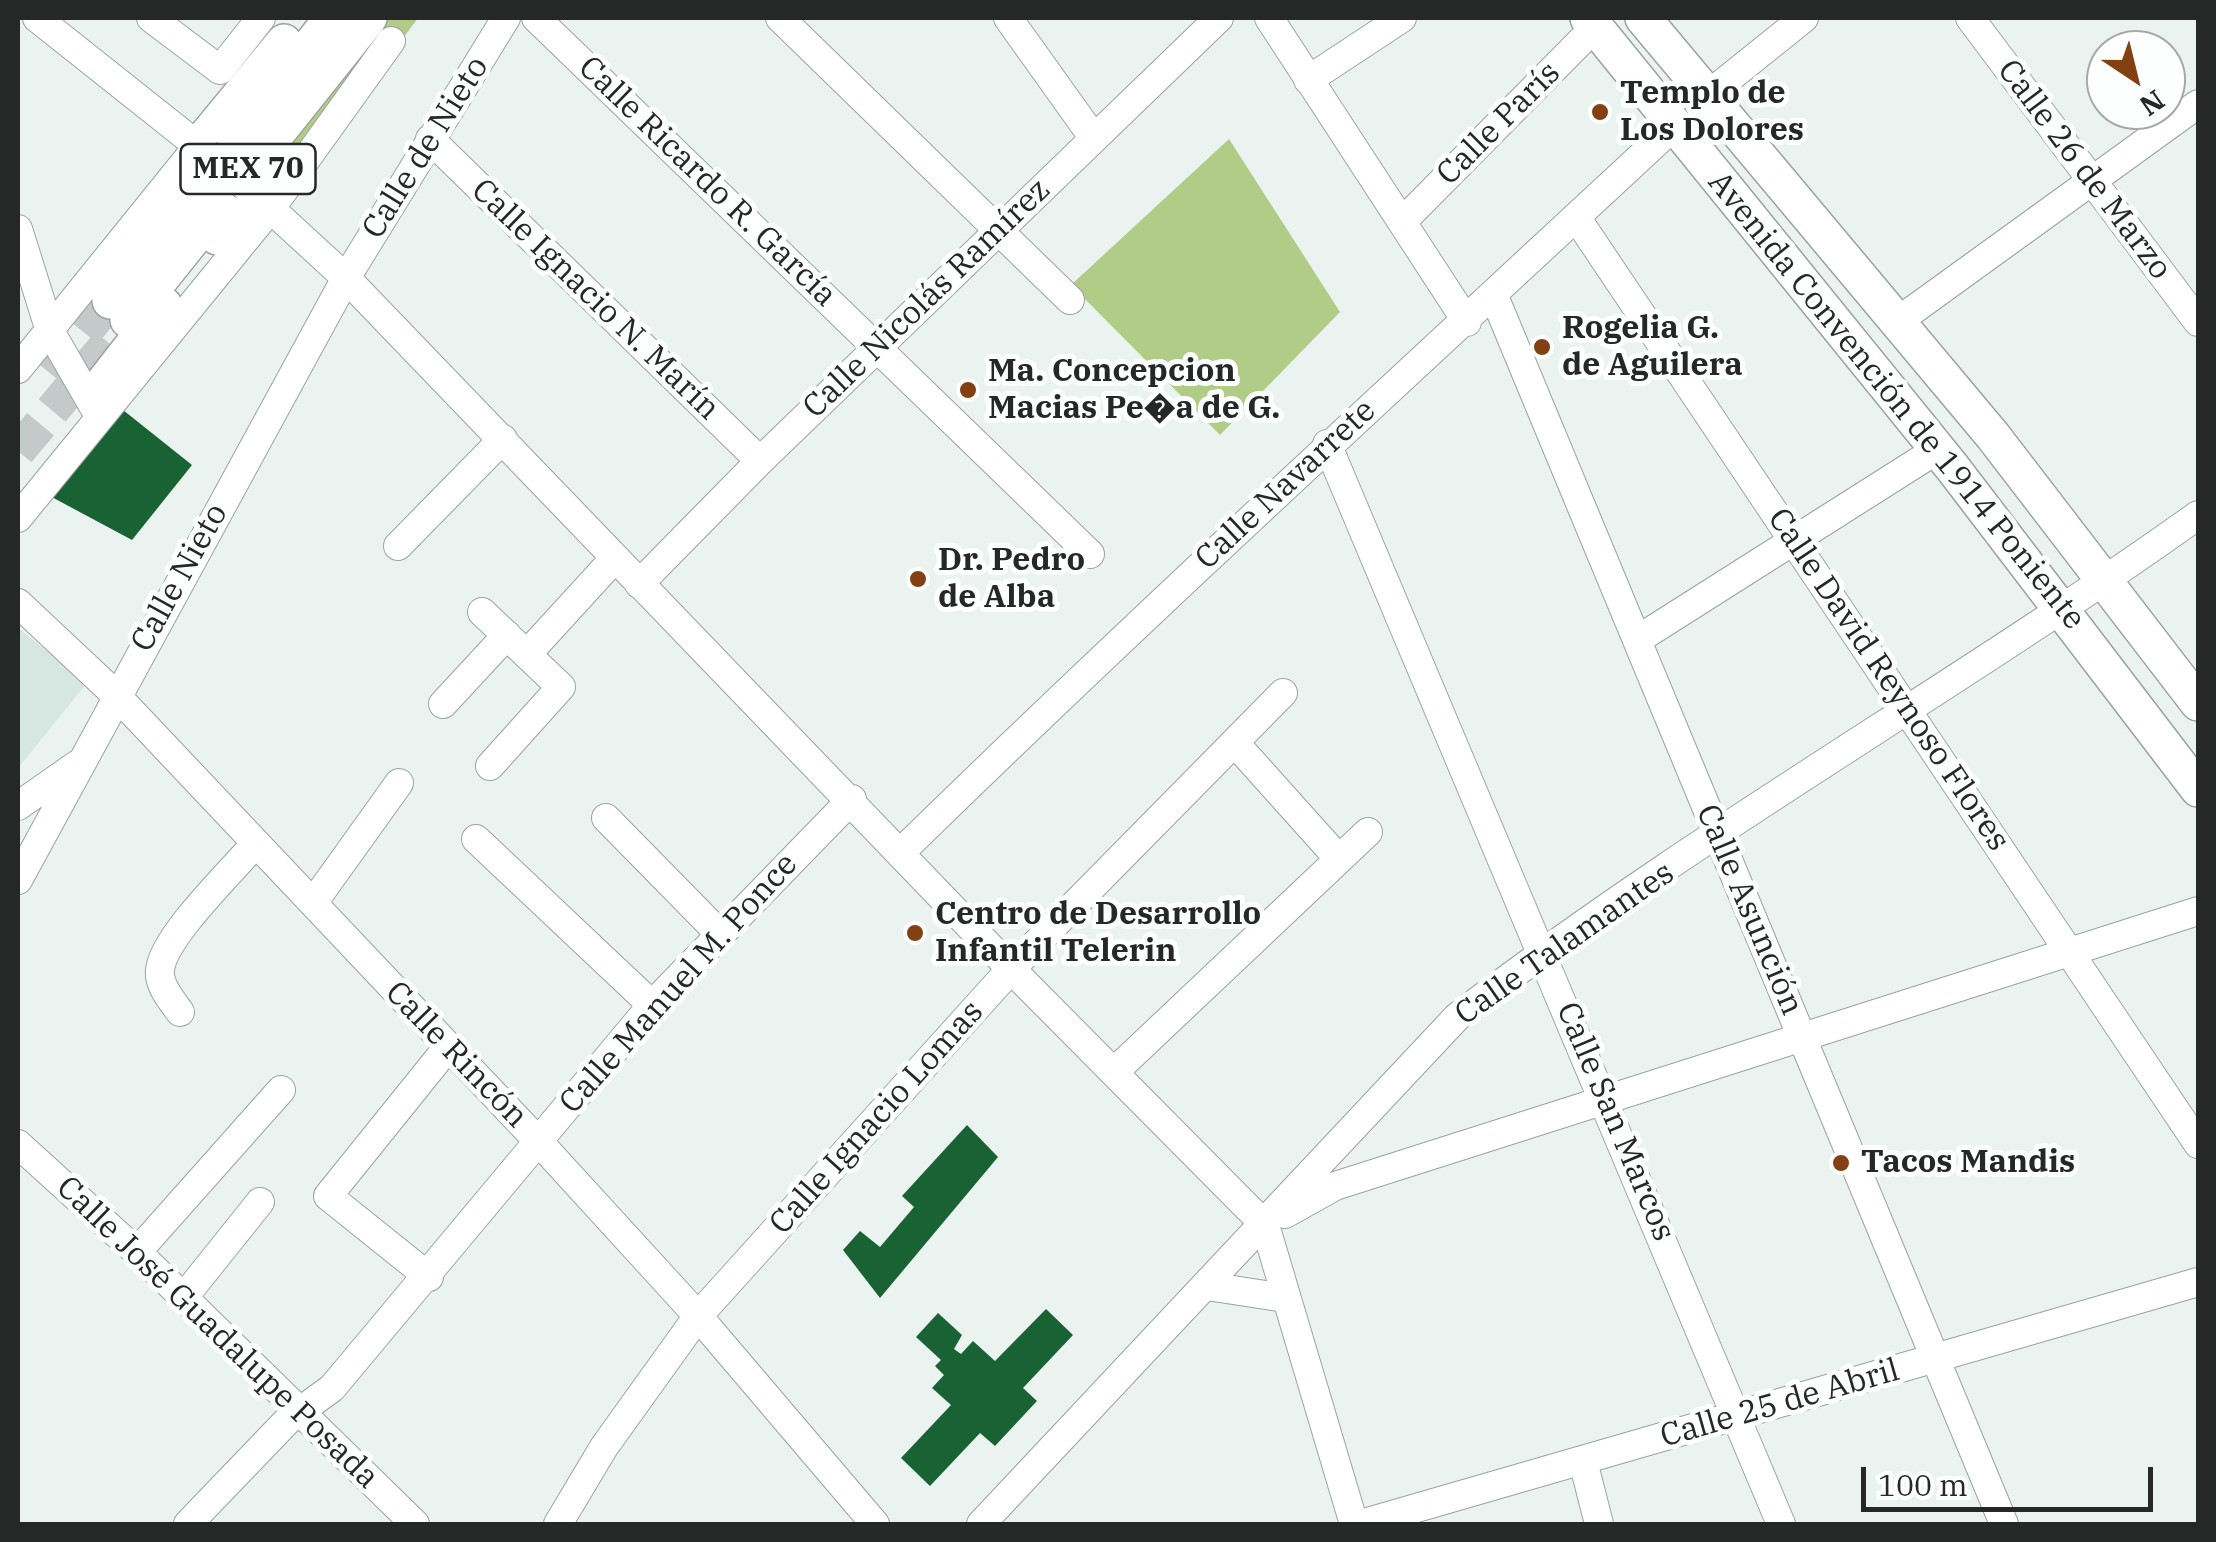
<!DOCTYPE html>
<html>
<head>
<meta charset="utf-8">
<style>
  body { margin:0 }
  #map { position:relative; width:2216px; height:1542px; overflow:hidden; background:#ebf3f1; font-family:"IBM Plex Serif",serif }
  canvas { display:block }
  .frame { position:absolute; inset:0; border:20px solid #252827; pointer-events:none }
  .north { position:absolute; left:2086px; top:30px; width:100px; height:100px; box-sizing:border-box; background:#fcfffe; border:2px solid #a6a9a8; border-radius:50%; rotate:145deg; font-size:28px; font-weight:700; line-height:40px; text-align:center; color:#252827 }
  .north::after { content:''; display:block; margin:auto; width:35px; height:45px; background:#834012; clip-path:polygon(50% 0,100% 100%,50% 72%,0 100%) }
  .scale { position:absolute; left:1861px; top:1467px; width:292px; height:45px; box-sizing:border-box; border:5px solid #252827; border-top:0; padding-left:12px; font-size:30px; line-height:35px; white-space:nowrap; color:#252827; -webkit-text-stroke:8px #fcfffe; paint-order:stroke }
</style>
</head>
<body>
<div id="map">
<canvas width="2216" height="1542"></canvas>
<div class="frame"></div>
<div class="north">N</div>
<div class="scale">100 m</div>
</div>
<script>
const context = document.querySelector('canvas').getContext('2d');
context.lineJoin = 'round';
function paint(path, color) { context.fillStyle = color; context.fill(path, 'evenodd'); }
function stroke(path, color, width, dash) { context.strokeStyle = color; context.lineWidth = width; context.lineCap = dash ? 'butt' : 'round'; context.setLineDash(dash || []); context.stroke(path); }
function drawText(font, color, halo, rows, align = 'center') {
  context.font = font + ' "IBM Plex Serif",serif'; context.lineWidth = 10; context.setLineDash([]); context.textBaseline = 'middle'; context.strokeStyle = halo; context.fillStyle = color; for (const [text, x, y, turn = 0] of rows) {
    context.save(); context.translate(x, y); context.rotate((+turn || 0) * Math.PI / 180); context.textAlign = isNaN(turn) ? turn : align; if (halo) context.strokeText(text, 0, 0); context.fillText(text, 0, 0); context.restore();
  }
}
const built = new Path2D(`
  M18,628l69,55 -69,85z`);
const green = new Path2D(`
  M382,18h36l-127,171 -31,-25z
  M1229,139l111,173 -120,123 -149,-150z`);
const building = new Path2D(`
  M118,406l74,59 -60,75 -84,-45z
  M967,1125l31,32 -118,141 -37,-48 17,-19 20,16 34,-40 -12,-11z
  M1046,1309l27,26 -50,53 14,13 -42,45 -15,-13 -50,53 -29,-28 50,-53 -19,-17 12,-13 -9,-9 6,-6 -25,-23 22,-24 24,22 -8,14 7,5 12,-13 22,20z`);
const majorTunnel = new Path2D(`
  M51,374l59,-73
  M18,451l110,-131`);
const minor = new Path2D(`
  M37,18l170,135
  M151,18l69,52 41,-52
  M536,18l554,536
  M780,18l290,282
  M1008,18l85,119
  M1269,18l198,304
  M1970,18l228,304
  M1308,80l94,-62
  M1708,95l96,-77
  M430,139l330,322
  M249,189l97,89 665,691 254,256 89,299
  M1576,217l622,927
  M1403,221l192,-194
  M18,229l32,102 49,85
  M1494,296l510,1228
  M1898,321l300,-217
  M18,369l180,-223
  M1327,444l454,1080
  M18,518l253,-310 120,-167
  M398,546l105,-107
  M639,584l121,-123 459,-443
  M18,603l98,92 422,446 160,175 177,208
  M482,612l79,75 -71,79
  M1640,638l298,-189
  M528,653l86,-94
  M443,704l64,-69
  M1235,743l104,116
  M18,806l60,-42
  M606,818l112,114
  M476,839l176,166
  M902,851c253,-247 514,-485 773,-726
  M18,880l328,-602 160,-260
  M313,903l86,-120
  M180,1012c-8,-11 -22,-27 -20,-42 3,-33 73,-100 96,-127
  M1114,1072l254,-240
  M18,1144l119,108 278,272
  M1285,1214l50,-28 863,-275
  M137,1252l144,-162
  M429,1277l-101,-81 120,-149
  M1207,1286l78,12
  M184,1297l76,-95
  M1583,1461l16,63
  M188,1524l100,-104 44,-32 320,-383 200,-206
  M558,1524l46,-77 94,-131 313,-347 272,-276
  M981,1524l476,-507c236,-182 499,-329 741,-502
  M1361,1524l837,-242`);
const major = new Path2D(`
  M1588,18l364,449 246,322
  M1643,18l350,418 205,267
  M198,146l86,-104
  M217,237l14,-18 32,-19
  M110,301l222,-283
  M128,320l241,-302
  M100,387l64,-82`);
const minorBridge = new Path2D(`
  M207,153l39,34`);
const markers = [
  [1600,112,10,"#834012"],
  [1542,347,10,"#834012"],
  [968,390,10,"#834012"],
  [918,579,10,"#834012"],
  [915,933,10,"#834012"],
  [1841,1163,10,"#834012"]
];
const shields = [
  [248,169,135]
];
const shieldNames = [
  ["MEX 70",248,169]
];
const poiNames = [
  ["Templo de",1620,94],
  ["Los Dolores",1620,131],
  ["Rogelia G.",1562,329],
  ["de Aguilera",1562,366],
  ["Ma. Concepcion",988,372],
  ["Macias Pe�a de G.",988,409],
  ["Dr. Pedro",938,561],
  ["de Alba",938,598],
  ["Centro de Desarrollo",935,915],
  ["Infantil Telerin",935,952],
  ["Tacos Mandis",1861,1163]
];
const streetNames = [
  ["Calle París",1499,124,-45],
  ["Calle de Nieto",426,148,-58],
  ["Calle 26 de Marzo",2084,170,53],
  ["Calle Ricardo R. García",707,182,44],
  ["Calle Nicolás Ramírez",927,299,-44],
  ["Calle Ignacio N. Marín",595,300,44],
  ["Avenida Convención de 1914 Poniente",1896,401,51],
  ["Calle Navarrete",1286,485,-43],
  ["Calle Nieto",180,578,-61],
  ["Calle David Reynoso Flores",1888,680,56],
  ["Calle Asunción",1749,910,67],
  ["Calle Talamantes",1565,944,-35],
  ["Calle Manuel M. Ponce",679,984,-48],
  ["Calle Rincón",456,1055,46],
  ["Calle Ignacio Lomas",877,1118,-48],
  ["Calle San Marcos",1615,1122,67],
  ["Calle José Guadalupe Posada",217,1333,44],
  ["Calle 25 de Abril",1780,1404,-16]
];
paint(built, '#d6e6e1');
paint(green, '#b0cc86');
paint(building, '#196234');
stroke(majorTunnel, '#c3cac9', 35, [35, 18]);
stroke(minor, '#9ca2a0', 30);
stroke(major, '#9ca2a0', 38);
stroke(minor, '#fff', 28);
stroke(major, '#fff', 35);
stroke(minorBridge, '#9ca2a0', 30, []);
stroke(minorBridge, '#fff', 28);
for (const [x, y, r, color] of markers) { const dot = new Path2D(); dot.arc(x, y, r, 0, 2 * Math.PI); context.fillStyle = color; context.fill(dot); stroke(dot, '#fcfffe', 4); }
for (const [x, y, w] of shields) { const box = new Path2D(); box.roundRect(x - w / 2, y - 25, w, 50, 8); context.fillStyle = '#fcfffe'; context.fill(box); stroke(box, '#252827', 2.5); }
drawText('bold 30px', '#252827', null, shieldNames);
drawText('bold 32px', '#252827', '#fcfffe', poiNames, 'left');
drawText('32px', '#252827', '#fcfffe', streetNames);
</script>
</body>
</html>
